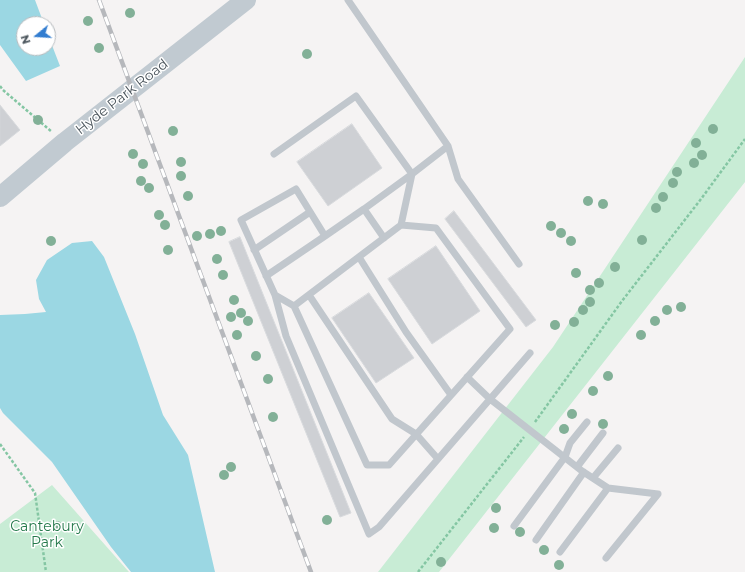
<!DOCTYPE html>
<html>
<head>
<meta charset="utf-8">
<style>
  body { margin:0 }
  #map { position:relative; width:745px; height:572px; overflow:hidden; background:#f5f3f3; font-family:Montserrat,sans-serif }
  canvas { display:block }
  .north { position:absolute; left:16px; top:16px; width:40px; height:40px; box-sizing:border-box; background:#fff; border:1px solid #b8bcbf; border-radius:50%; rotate:252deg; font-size:11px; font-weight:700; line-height:16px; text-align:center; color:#4d575e }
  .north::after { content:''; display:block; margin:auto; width:14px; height:18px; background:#327dd0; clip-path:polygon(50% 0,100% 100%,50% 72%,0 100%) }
</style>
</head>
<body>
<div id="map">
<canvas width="745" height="572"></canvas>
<div class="north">N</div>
</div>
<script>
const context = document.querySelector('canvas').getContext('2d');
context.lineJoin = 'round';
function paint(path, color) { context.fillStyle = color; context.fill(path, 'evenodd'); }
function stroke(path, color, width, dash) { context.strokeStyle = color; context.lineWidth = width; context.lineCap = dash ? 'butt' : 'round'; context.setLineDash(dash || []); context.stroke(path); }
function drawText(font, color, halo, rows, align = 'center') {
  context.font = font + ' Montserrat,sans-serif'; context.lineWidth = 3; context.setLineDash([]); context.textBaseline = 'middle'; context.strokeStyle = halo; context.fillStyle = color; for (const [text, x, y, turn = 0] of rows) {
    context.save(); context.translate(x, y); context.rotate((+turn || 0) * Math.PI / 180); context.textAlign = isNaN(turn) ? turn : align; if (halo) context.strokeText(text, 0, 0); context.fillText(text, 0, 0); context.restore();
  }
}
const green = new Path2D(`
  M745,57v125l-306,390h-61l175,-225z
  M52,485l77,87h-129v-48z`);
const water = new Path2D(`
  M0,0h35l9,24h-20v24h24v-13l12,31 -34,15 -26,-36z
  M92,241l12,16 31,77 28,81 25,40 27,117h-84l-20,-25 -59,-85 -49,-49 -3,-5v-93l25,-1 21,-2 -7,-13 -3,-19 11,-20 25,-17z`);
const building = new Path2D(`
  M0,105l20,25 -20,16z
  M352,124l30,44 -54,38 -31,-44z
  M454,211l82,109 -10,7 -81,-108z
  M240,237l111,276 -11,4 -111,-275z
  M436,246l44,65 -48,33 -44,-65z
  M369,293l45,65 -38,25 -44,-65z`);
const path = new Path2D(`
  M0,86l3,4 49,42
  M535,422l87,-121 79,-102 44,-60
  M0,444l35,49 11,79
  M418,572l106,-135`);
const lane = new Path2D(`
  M448,146l10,33 61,85
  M274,154l82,-58 56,78 36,-28 -100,-146
  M364,209l20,29
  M401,225l35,3 74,101 -121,136h-22l-73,-159 107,-81 11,-51
  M254,250l56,-38
  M359,257l47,75 45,63
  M266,276l59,-40
  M275,295l11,41 83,198 10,-7 151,-174
  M309,295l83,124 24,15 22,25
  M294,306l-19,-11 -34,-75 55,-31 29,47 39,-27 48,-35
  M467,377l23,22 92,72 26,17 50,6 -52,64
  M577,467l26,-34
  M593,478l25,-30
  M514,526l51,-69 5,-14 17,-21
  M536,540l48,-68
  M560,552l48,-64`);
const secondary = new Path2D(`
  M0,197l65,-55 181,-142`);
const rail = new Path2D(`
  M99,0l212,572`);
const trees = [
  [130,13],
  [88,21],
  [99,48],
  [307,54],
  [38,120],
  [713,129],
  [173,131],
  [696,143],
  [133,154],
  [702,155],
  [181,162],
  [694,163],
  [143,164],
  [677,172],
  [181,176],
  [141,181],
  [673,183],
  [149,188],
  [188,196],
  [663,197],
  [588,201],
  [603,204],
  [656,208],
  [159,215],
  [165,225],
  [551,226],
  [221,231],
  [561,233],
  [210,234],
  [197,236],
  [642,240],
  [51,241],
  [571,241],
  [168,250],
  [217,259],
  [615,267],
  [576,273],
  [223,275],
  [599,283],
  [590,290],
  [234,300],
  [590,302],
  [681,307],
  [583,310],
  [667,310],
  [241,313],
  [231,317],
  [248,321],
  [655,321],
  [574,322],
  [555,325],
  [237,335],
  [641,335],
  [256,356],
  [608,376],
  [268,379],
  [593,391],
  [572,414],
  [273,417],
  [603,424],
  [564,429],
  [231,467],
  [224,475],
  [496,508],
  [327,520],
  [57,526],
  [494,528],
  [520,532],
  [544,550],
  [441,562],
  [559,565]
];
const streetNames = [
  ["Hyde Park Road",122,97,-38]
];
const parkNames = [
  ["Cantebury",47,527],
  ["Park",47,543]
];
paint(green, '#c8ecd5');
paint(water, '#9bd7e3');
paint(building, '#ced0d4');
stroke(building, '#d8dadd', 1);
stroke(path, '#84c6a3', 2.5, [3, 2]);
stroke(lane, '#c1c7cd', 7);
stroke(secondary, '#c1cad1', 20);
stroke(rail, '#b6b8bc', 4.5);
stroke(rail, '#fff', 3, [9]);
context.fillStyle = '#82b097';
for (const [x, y] of trees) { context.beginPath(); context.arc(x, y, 5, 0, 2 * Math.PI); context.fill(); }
drawText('14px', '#4d575e', '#fff', streetNames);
drawText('14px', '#24794b', '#fff', parkNames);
</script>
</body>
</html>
